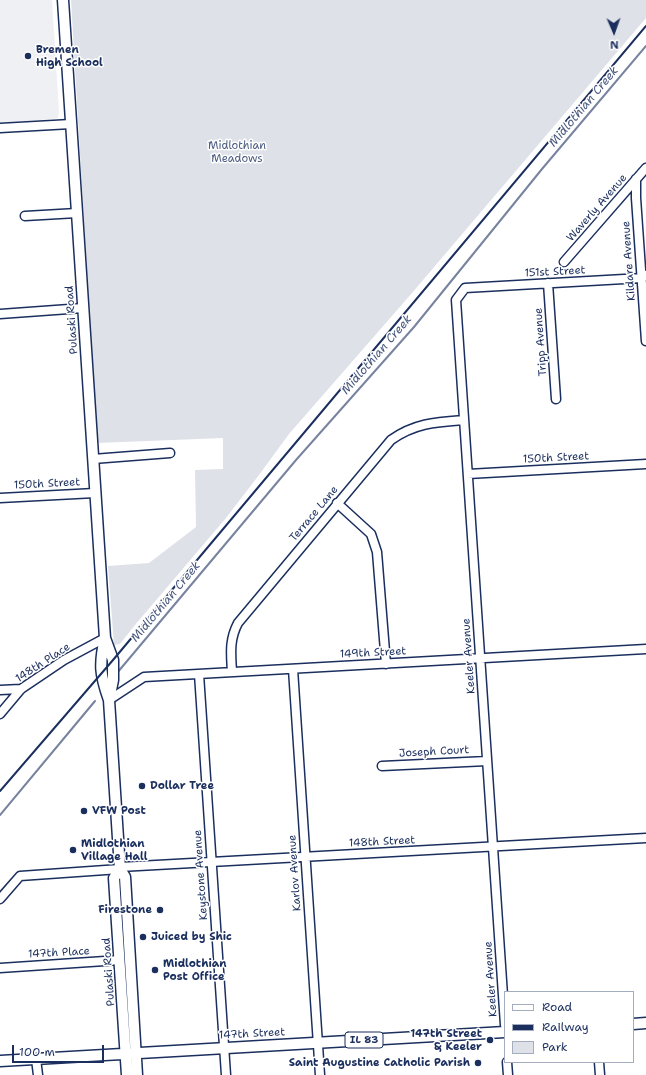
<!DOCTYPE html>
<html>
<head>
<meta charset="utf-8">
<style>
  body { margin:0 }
  #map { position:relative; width:646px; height:1075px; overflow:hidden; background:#fff; font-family:"Shantell Sans",sans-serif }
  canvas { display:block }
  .legend { position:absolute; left:504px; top:991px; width:130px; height:72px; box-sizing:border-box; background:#fff; border:1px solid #a4acbf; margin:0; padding:5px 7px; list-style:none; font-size:12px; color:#1b2f5e }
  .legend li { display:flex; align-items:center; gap:8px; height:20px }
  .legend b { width:20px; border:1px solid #a4acbf }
  .north { position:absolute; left:594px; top:12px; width:40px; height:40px; -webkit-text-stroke:3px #fff; paint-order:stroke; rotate:178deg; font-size:11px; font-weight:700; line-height:16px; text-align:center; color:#1b2f5e }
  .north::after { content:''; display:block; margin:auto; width:14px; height:18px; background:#1b2f5e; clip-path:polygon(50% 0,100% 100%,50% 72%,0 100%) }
  .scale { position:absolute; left:12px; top:1045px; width:92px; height:18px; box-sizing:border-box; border:2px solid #1b2f5e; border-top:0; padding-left:5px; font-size:12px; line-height:14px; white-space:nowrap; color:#1b2f5e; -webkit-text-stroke:3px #fff; paint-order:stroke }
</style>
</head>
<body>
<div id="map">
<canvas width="646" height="1075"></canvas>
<ul class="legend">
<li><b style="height:5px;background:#fff"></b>Road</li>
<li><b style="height:5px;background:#1b2f5e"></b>Railway</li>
<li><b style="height:11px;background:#dee1e7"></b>Park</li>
</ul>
<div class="north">N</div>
<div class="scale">100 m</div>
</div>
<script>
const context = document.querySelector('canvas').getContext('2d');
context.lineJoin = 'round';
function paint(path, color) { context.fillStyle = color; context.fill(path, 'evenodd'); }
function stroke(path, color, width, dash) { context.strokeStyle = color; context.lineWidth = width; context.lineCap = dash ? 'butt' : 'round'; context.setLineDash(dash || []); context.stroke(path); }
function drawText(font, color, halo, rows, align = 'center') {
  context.font = font + ' "Shantell Sans",sans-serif'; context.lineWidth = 3; context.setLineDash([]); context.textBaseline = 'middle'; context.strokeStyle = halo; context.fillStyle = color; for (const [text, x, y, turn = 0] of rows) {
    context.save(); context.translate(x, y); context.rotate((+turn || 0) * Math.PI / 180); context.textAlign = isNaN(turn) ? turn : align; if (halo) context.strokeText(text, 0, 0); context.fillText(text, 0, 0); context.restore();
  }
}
const built = new Path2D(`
  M0,0h52l7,112 -1,6 -6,1 -52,4z`);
const green = new Path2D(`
  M71,0h575v18l-234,275 -123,141 -30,41 -33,43 -91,107 -15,19 -6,1 -6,-79 41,-3 47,-36 -1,-57 28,-1v-31l-126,5z`);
const stream = new Path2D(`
  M117,673l179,-213 118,-133 128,-158 104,-123
  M0,815l95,-114`);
const minor = new Path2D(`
  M0,128l71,-4
  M636,179v19l10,143
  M25,216l52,-3
  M564,262l82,-94
  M548,283l8,116
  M0,314l83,-6
  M93,459l77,-6
  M468,474l178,-10
  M0,498l95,-5
  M337,503l34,31 6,18 9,112
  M293,669l27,406
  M232,672c-1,-18 -3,-32 6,-49l153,-183c24,-17 46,-18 73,-20
  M199,674l27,401
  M0,690l21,-1
  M109,700l35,-23 502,-28
  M0,714l21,-25 43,-29 41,-22
  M382,766l105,-5
  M120,867l526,-29
  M0,899l20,-23 100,-7
  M0,968l120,-8
  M505,1025l-49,-725 9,-12 177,-10 4,-3
  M36,1059l2,16
  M507,1062l1,13
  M599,1062l1,13`);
const major = new Path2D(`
  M63,0l42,638c-6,26 -5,37 4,62l11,169 5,8 12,198
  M105,638l8,22v20l-4,20
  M120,869l-6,9 13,197
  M633,1024l13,-1
  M0,1061l505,-29`);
const rail = new Path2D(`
  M0,791l113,-131 533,-634`);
const markers = [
  [28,56,4,"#1b2f5e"],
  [142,786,4,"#1b2f5e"],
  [84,811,4,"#1b2f5e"],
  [73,850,4,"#1b2f5e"],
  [160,910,4,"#1b2f5e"],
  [143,937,4,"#1b2f5e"],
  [155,970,4,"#1b2f5e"],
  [490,1040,4,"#1b2f5e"],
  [478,1063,4,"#1b2f5e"]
];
const shields = [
  [364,1040,38]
];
const shieldNames = [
  ["IL 83",364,1040]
];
const poiNames = [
  ["Bremen",36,50],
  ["High School",36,63],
  ["Dollar Tree",150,786],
  ["VFW Post",92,811],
  ["Midlothian",81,844],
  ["Village Hall",81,857],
  ["Firestone",152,910,"right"],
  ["Juiced by Shic",151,937],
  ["Midlothian",163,964],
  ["Post Office",163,977],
  ["147th Street",482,1034,"right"],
  ["& Keeler",482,1047,"right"],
  ["Saint Augustine Catholic Parish",470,1063,"right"]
];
const parkNames = [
  ["Midlothian",237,146],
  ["Meadows",237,159]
];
const streetNames = [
  ["Waverly Avenue",597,208,-49],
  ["Kildare Avenue",629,261,-94],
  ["151st Street",555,272,-3],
  ["Pulaski Road",72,320,-94],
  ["Tripp Avenue",541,342,-94],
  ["150th Street",556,458,-3],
  ["150th Street",47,484,-3],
  ["Terrace Lane",314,514,-50],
  ["149th Street",373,653,-3],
  ["Keeler Avenue",469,656,-94],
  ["148th Place",43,663,-33],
  ["Joseph Court",434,752,-3],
  ["148th Street",382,842,-3],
  ["Karlov Avenue",295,873,-94],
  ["Keystone Avenue",201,875,-94],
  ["147th Place",59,953,-3],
  ["Pulaski Road",109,972,-94],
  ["Keeler Avenue",491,979,-94],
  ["147th Street",252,1034,-3]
];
const waterNames = [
  ["Midlothian Creek",584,107,-50],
  ["Midlothian Creek",377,355,-49],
  ["Midlothian Creek",166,602,-50]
];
paint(built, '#eff0f4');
paint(green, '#dee1e7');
stroke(stream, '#77839f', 2);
stroke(minor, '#1b2f5e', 11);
stroke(major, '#1b2f5e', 13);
stroke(minor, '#fff', 8);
stroke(major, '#fff', 10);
stroke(rail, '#1b2f5e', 2);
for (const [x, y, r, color] of markers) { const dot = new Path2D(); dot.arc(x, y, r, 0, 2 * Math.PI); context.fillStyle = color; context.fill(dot); stroke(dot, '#fff', 1.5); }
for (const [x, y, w] of shields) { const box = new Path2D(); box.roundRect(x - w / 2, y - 8, w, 16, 3); context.fillStyle = '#fff'; context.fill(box); stroke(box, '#1b2f5e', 1); }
drawText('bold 10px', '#1b2f5e', null, shieldNames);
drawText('bold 11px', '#1b2f5e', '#fff', poiNames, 'left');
drawText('11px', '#4c5c80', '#fff', parkNames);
drawText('11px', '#1b2f5e', '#fff', streetNames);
drawText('italic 12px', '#49597e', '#fff', waterNames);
</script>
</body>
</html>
